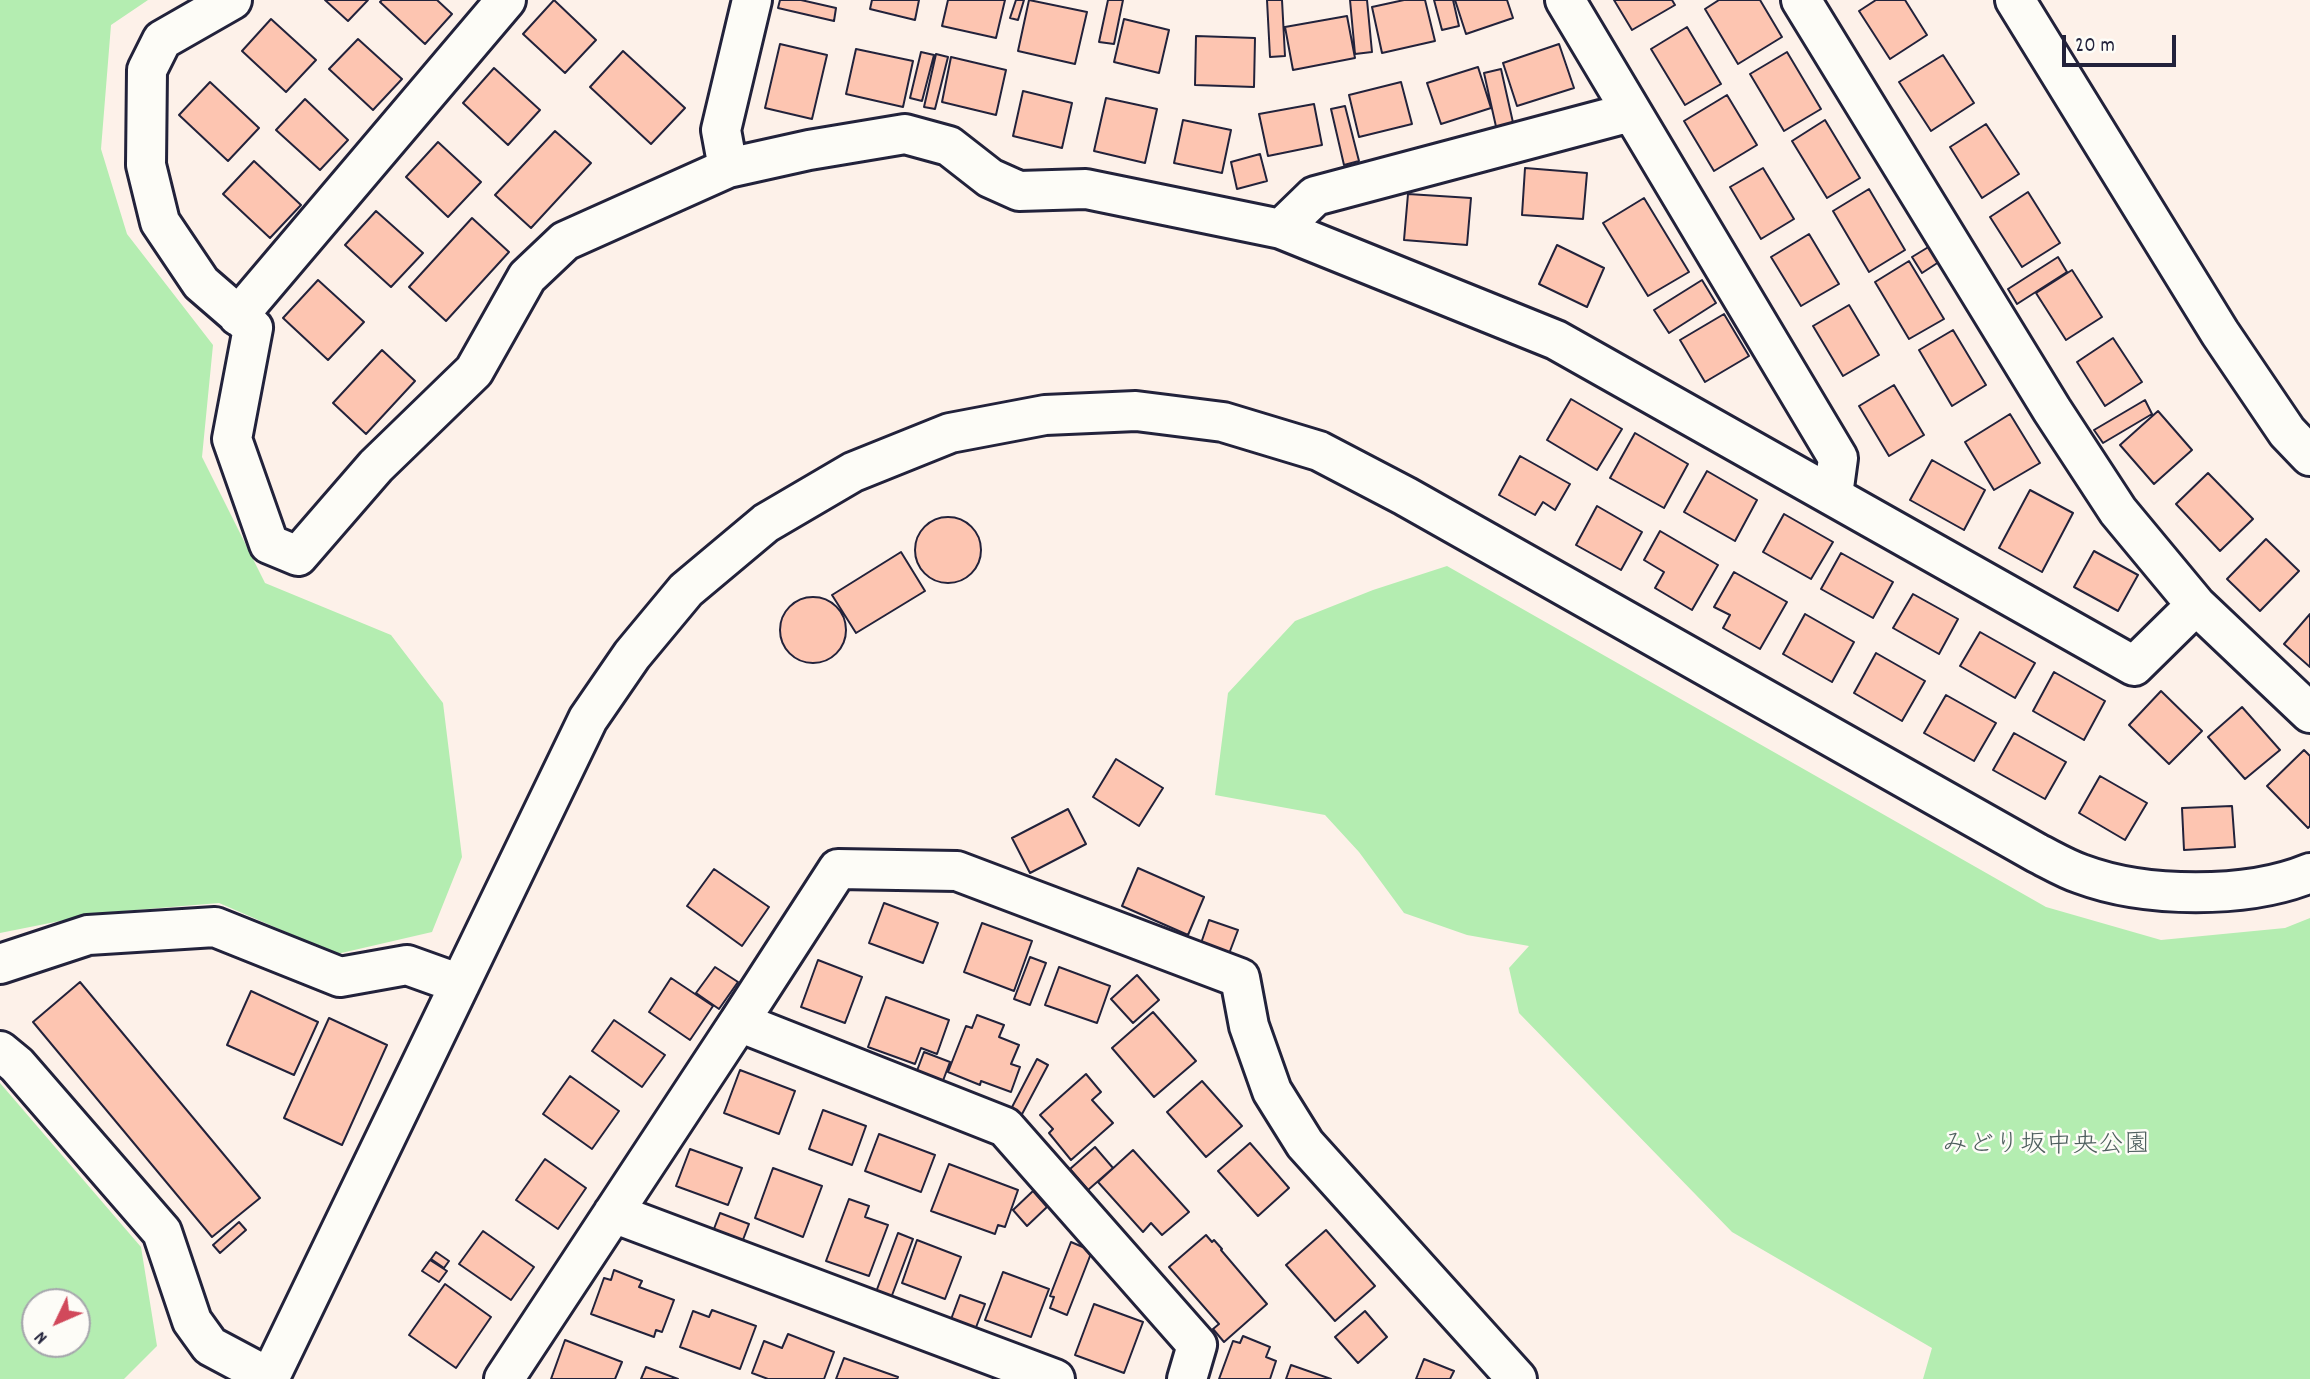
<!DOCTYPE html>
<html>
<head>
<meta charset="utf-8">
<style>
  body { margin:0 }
  #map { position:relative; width:2310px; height:1379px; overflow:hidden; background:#fdf1e9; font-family:Dekko,sans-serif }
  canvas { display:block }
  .north { position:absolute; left:21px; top:1288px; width:70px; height:70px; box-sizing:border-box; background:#fdfcf7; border:2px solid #a5a5ac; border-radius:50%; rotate:226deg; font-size:19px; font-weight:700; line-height:28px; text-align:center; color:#22223b }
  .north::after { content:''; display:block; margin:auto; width:24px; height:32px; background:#d1495b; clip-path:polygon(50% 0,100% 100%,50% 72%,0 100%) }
  .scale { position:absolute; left:2062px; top:35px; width:114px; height:32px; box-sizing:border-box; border:4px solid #22223b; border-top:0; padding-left:9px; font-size:21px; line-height:24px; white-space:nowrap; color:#22223b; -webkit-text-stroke:5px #fdfcf7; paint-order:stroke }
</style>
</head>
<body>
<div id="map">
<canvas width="2310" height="1379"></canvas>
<div class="north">N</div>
<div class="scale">20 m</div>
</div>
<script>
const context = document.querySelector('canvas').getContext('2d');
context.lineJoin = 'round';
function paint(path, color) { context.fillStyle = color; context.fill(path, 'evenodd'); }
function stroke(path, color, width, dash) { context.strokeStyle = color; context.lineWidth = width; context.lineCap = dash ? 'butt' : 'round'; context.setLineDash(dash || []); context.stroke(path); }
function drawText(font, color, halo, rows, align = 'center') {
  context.font = font + ' Dekko,"Klee One",sans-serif'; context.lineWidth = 5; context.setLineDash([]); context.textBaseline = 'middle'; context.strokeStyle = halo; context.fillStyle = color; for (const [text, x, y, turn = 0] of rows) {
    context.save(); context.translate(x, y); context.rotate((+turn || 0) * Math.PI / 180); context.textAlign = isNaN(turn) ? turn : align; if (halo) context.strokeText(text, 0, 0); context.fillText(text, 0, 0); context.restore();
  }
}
const green = new Path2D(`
  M0,0h148l-37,25 -10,124 26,85 86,111 -11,112 63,126 126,52 52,68 19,154 -30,75 -95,22 -118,-51 -119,10 -100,20z
  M1447,566l599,341 115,33 124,-12 25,-10v461h-387l9,-31 -200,-116 -213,-219 -10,-45 20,-22 -62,-11 -63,-22 -45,-61 -34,-37 -110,-20 13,-102 67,-72 78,-31z
  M0,1083l141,164 16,99 -33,33h-124zM35,1302h42v42h-42z`);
const building = new Path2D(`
  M325,0h43l-20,21z
  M382,0h55l15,14 -27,30 -45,-42z
  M554,0l42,40 -31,33 -42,-39z
  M780,0h21l35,8 -2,13 -56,-13z
  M872,0h47l-4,20 -45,-11z
  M948,0h57l-9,38 -54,-12z
  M1016,0h8l-6,20 -8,-2z
  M1029,0l58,12 -12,52 -57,-13z
  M1108,0h15l-9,44 -15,-2z
  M1267,0h15l3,56 -15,1z
  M1350,0h17l5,52 -17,2z
  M1404,0h21l10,41 -53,12 -10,-46z
  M1434,0h19l6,26 -17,4z
  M1455,0h52l6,18 -47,16z
  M1614,0h58l3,5 -43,25z
  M1719,0h41l22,37 -44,27 -33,-55z
  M1876,0h29l22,35 -37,24 -31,-48z
  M1347,16l8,42 -62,12 -8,-43z
  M271,19l45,41 -30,32 -44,-41z
  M1124,19l45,11 -10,43 -45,-11z
  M1687,27l34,57 -36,21 -34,-56z
  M1196,36l59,2 -1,49 -59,-2z
  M358,39l44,40 -29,31 -44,-41z
  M780,44l47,11 -15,64 -47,-11z
  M1559,44l15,44 -57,18 -14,-43z
  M856,49l57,12 -10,46 -57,-13z
  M623,51l62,57 -34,36 -61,-57z
  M921,52l13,3 -12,46 -12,-3z
  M1787,52l34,57 -37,22 -34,-57z
  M936,54l12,3 -13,52 -11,-2z
  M1943,55l31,48 -43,28 -32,-49z
  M951,57l55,13 -10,45 -54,-13z
  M1478,67l13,41 -50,16 -14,-41z
  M494,68l46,42 -32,35 -45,-42z
  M1501,69l13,58 -17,4 -13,-58z
  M210,82l49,46 -31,33 -49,-46z
  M1401,82l11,42 -53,13 -10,-42z
  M1023,91l49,12 -10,45 -49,-12z
  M1727,95l30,50 -43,26 -30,-50z
  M1106,98l51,11 -12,54 -51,-12z
  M305,99l43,41 -28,30 -44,-40z
  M1314,104l8,41 -54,11 -9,-42z
  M1345,106l14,55 -15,4 -13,-56z
  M1183,120l48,10 -9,43 -48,-10z
  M1825,120l35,58 -33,20 -35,-57z
  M1986,124l33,50 -37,24 -32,-51z
  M555,131l36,32 -60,65 -36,-33z
  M438,142l43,40 -33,35 -42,-40z
  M1260,154l7,27 -30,8 -6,-27z
  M254,161l47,44 -31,33 -47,-44z
  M1525,168l62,5 -4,46 -61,-4z
  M1763,168l31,51 -33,20 -31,-52z
  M1869,189l36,61 -36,22 -36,-61z
  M2028,192l32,51 -38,24 -32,-50z
  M1408,194l63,4 -4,47 -63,-5z
  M1644,198l45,74 -41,24 -45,-73z
  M376,211l47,42 -32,34 -46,-42z
  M472,218l37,34 -63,69 -37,-34z
  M1809,234l30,50 -38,22 -30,-49z
  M1935,243l10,15 -23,15 -10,-16z
  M1557,245l47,23 -17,39 -48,-23z
  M2058,257l9,15 -50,32 -9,-15z
  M1909,261l35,58 -35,20 -34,-57z
  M2072,270l30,47 -36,23 -30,-47z
  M318,280l46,42 -36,38 -45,-42z
  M1702,280l14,23 -47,30 -15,-23z
  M1849,305l30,50 -36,21 -30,-50z
  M1724,314l25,42 -44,26 -25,-42z
  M1953,330l33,55 -34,21 -33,-56z
  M2113,338l29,44 -37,24 -28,-44z
  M382,350l33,31 -49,53 -33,-31z
  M1894,385l30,50 -35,21 -30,-50z
  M1571,399l51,30 -25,41 -50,-30z
  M2145,400l7,14 -49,29 -9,-13z
  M2158,411l34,39 -38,34 -34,-39z
  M2010,414l30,49 -46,27 -29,-48z
  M1635,433l53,31 -24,44 -54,-30z
  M1520,456l50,28 -15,26 -12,-8 -8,13 -36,-20z
  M1932,460l53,30 -21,40 -54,-30z
  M1707,471l50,29 -22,41 -51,-29z
  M2208,473l45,46 -33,32 -44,-47z
  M2030,490l43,23 -31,59 -43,-24z
  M1597,506l45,26 -21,38 -45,-25z
  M1784,514l49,28 -22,37 -48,-27z
  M915 550a33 33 0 1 1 66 0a33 33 0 1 1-66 0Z
  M1660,531l58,34 -26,45 -37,-22 9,-16 -20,-12z
  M2266,539l33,32 -39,40 -33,-32z
  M2094,551l44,24 -20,36 -44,-24z
  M901,552l24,39 -69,42 -24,-38z
  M1841,553l52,29 -20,36 -52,-29z
  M1734,572l53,30 -27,47 -37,-21 7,-13 -16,-8z
  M1913,594l45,25 -19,35 -46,-26z
  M780 630a33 33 0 1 1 66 0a33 33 0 1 1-66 0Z
  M1805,614l49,28 -22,40 -49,-28z
  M2310,614v53l-26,-23z
  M1980,632l55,31 -20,35 -55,-32z
  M1876,653l49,28 -23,40 -48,-28z
  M2054,672l51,29 -21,39 -51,-29z
  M2161,691l41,40 -33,33 -40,-39z
  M1946,695l50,28 -22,38 -50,-28z
  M2242,707l38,43 -35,29 -37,-42z
  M2014,733l52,29 -21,37 -52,-29z
  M2304,750l6,6v70l-2,2 -41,-42z
  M1116,759l47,29 -24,38 -46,-29z
  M2100,776l47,27 -22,37 -46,-27z
  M2232,806l3,41 -51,3 -2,-42z
  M1068,809l18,35 -56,29 -18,-35z
  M1138,868l66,29 -16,38 -66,-29z
  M714,869l55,38 -27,39 -55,-40z
  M884,903l54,20 -15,40 -54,-20z
  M1209,920l29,10 -11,29 -28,-10z
  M982,923l50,18 -18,50 -50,-19z
  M1030,957l16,6 -16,42 -16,-6z
  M818,960l44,17 -17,46 -44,-16z
  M715,967l23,15 -19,27 -23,-16z
  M1059,967l51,19 -13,37 -52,-18z
  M1137,975l22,25 -26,23 -22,-24z
  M671,978l42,28 -23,34 -41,-28z
  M80,982l180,216 -48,39 -179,-215z
  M251,991l67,31 -24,53 -67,-30z
  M886,997l63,23 -12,34 -16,-6 -6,16 -47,-17z
  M1153,1012l43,49 -42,36 -42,-49z
  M977,1015l27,10 -5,12 20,8 -8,19 9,3 -9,25 -30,-11 -1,4 -32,-13 18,-46 6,2z
  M329,1018l58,27 -45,100 -58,-27z
  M614,1020l51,35 -23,32 -50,-36z
  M924,1052l26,10 -9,24 -26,-10z
  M1037,1059l11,6 -27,51 -11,-5z
  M740,1070l55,21 -16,43 -55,-21z
  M1086,1074l15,18 -9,8 21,23 -42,37 -22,-27 4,-4 -13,-14z
  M570,1076l49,35 -27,38 -49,-35z
  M1202,1081l40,45 -36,31 -39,-45z
  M823,1110l43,16 -14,39 -43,-16z
  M879,1134l56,21 -14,37 -56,-21z
  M1250,1143l39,45 -31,28 -40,-45z
  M1095,1147l18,21 -25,22 -18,-21z
  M690,1149l52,19 -14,37 -52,-19z
  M1133,1150l56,62 -27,23 -11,-12 -8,9 -45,-50z
  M545,1159l41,29 -28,41 -42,-29z
  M949,1164l69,26 -13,37 -7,-2 -3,9 -64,-23z
  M773,1168l49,18 -19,51 -48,-19z
  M1033,1191l14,16 -20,19 -14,-16z
  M849,1199l20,7 -4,11 23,8 -19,51 -43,-15z
  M720,1213l29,11 -8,21 -29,-11z
  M239,1222l7,8 -26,23 -7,-8z
  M1326,1230l49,56 -40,35 -49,-56z
  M483,1231l51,36 -23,33 -52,-36z
  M898,1233l15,6 -22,59 -15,-6z
  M1206,1235l6,7 2,-2 8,9 -1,1 46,54 -43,38 -11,-13 6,-5 -50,-57z
  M917,1240l44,17 -16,42 -43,-16z
  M1071,1242l21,9 -25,64 -17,-7 4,-11 -4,-1z
  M436,1252l13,9 -5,7 -13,-9z
  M430,1260l17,11 -8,11 -17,-11z
  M614,1270l28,11 -3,6 35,13 -12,32 -6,-2 -2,7 -63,-23 13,-36 7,2z
  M1003,1272l46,17 -18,48 -46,-17z
  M445,1284l46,33 -35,51 -47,-33z
  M960,1295l25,9 -10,26 -25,-8z
  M1094,1304l49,18 -19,51 -49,-18z
  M712,1310l44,16 -16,43 -60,-22 13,-36 16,6z
  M1365,1311l22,26 -29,26 -23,-26z
  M788,1334l46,18 -10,27h-56l-16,-6 12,-32 18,7z
  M1243,1336l27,11 -4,10 10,4 -6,18h-51l14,-38 7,2z
  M565,1340l57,22 -7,17h-64z
  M844,1358l54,19 -1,2h-61z
  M1424,1359l30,12 -4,8h-34z
  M1291,1365l40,14h-45z
  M646,1367l32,12h-37z`);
const minor = new Path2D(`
  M232,0l-70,40 -15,30 -1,95 14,57 41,61 52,45 -21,111 37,105 29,12 78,-90 98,-95 53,-94 38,-36 163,-73 81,-18 96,-16 44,12 41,32 29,13 67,-2 195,40 275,111 578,326 62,-61
  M1565,0l273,458 -5,37
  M1801,0l251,410 66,101 78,94 114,108
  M2015,0l205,333 67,99 23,24
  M728,168l-7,-38 31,-130
  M1281,229l34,-33 316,-84
  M238,316l268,-316
  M0,964l88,-29 127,-8 125,50 67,-12 53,19
  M739,1022l99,-153 119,2 283,107 9,48 23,65 33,53 212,235
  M0,1051l17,14 145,167 30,89 18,25 60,32
  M613,1213l442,166
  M269,1379l319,-660 44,-64 54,-65 80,-67 87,-51 97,-39 95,-18 91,-4 87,11 96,29 86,45 632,357c14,7 29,16 44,21 64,24 166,25 229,-1
  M504,1379l235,-357 266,105 192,218 -10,34`);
const parkNames = [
  ["みどり坂中央公園",2046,1147]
];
paint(green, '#b4edb1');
paint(building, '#fdc5b1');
stroke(building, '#22223b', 2);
stroke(minor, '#22223b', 44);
stroke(minor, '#fdfcf7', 38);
drawText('26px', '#4e5f5e', '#fdfcf7', parkNames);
</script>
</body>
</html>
